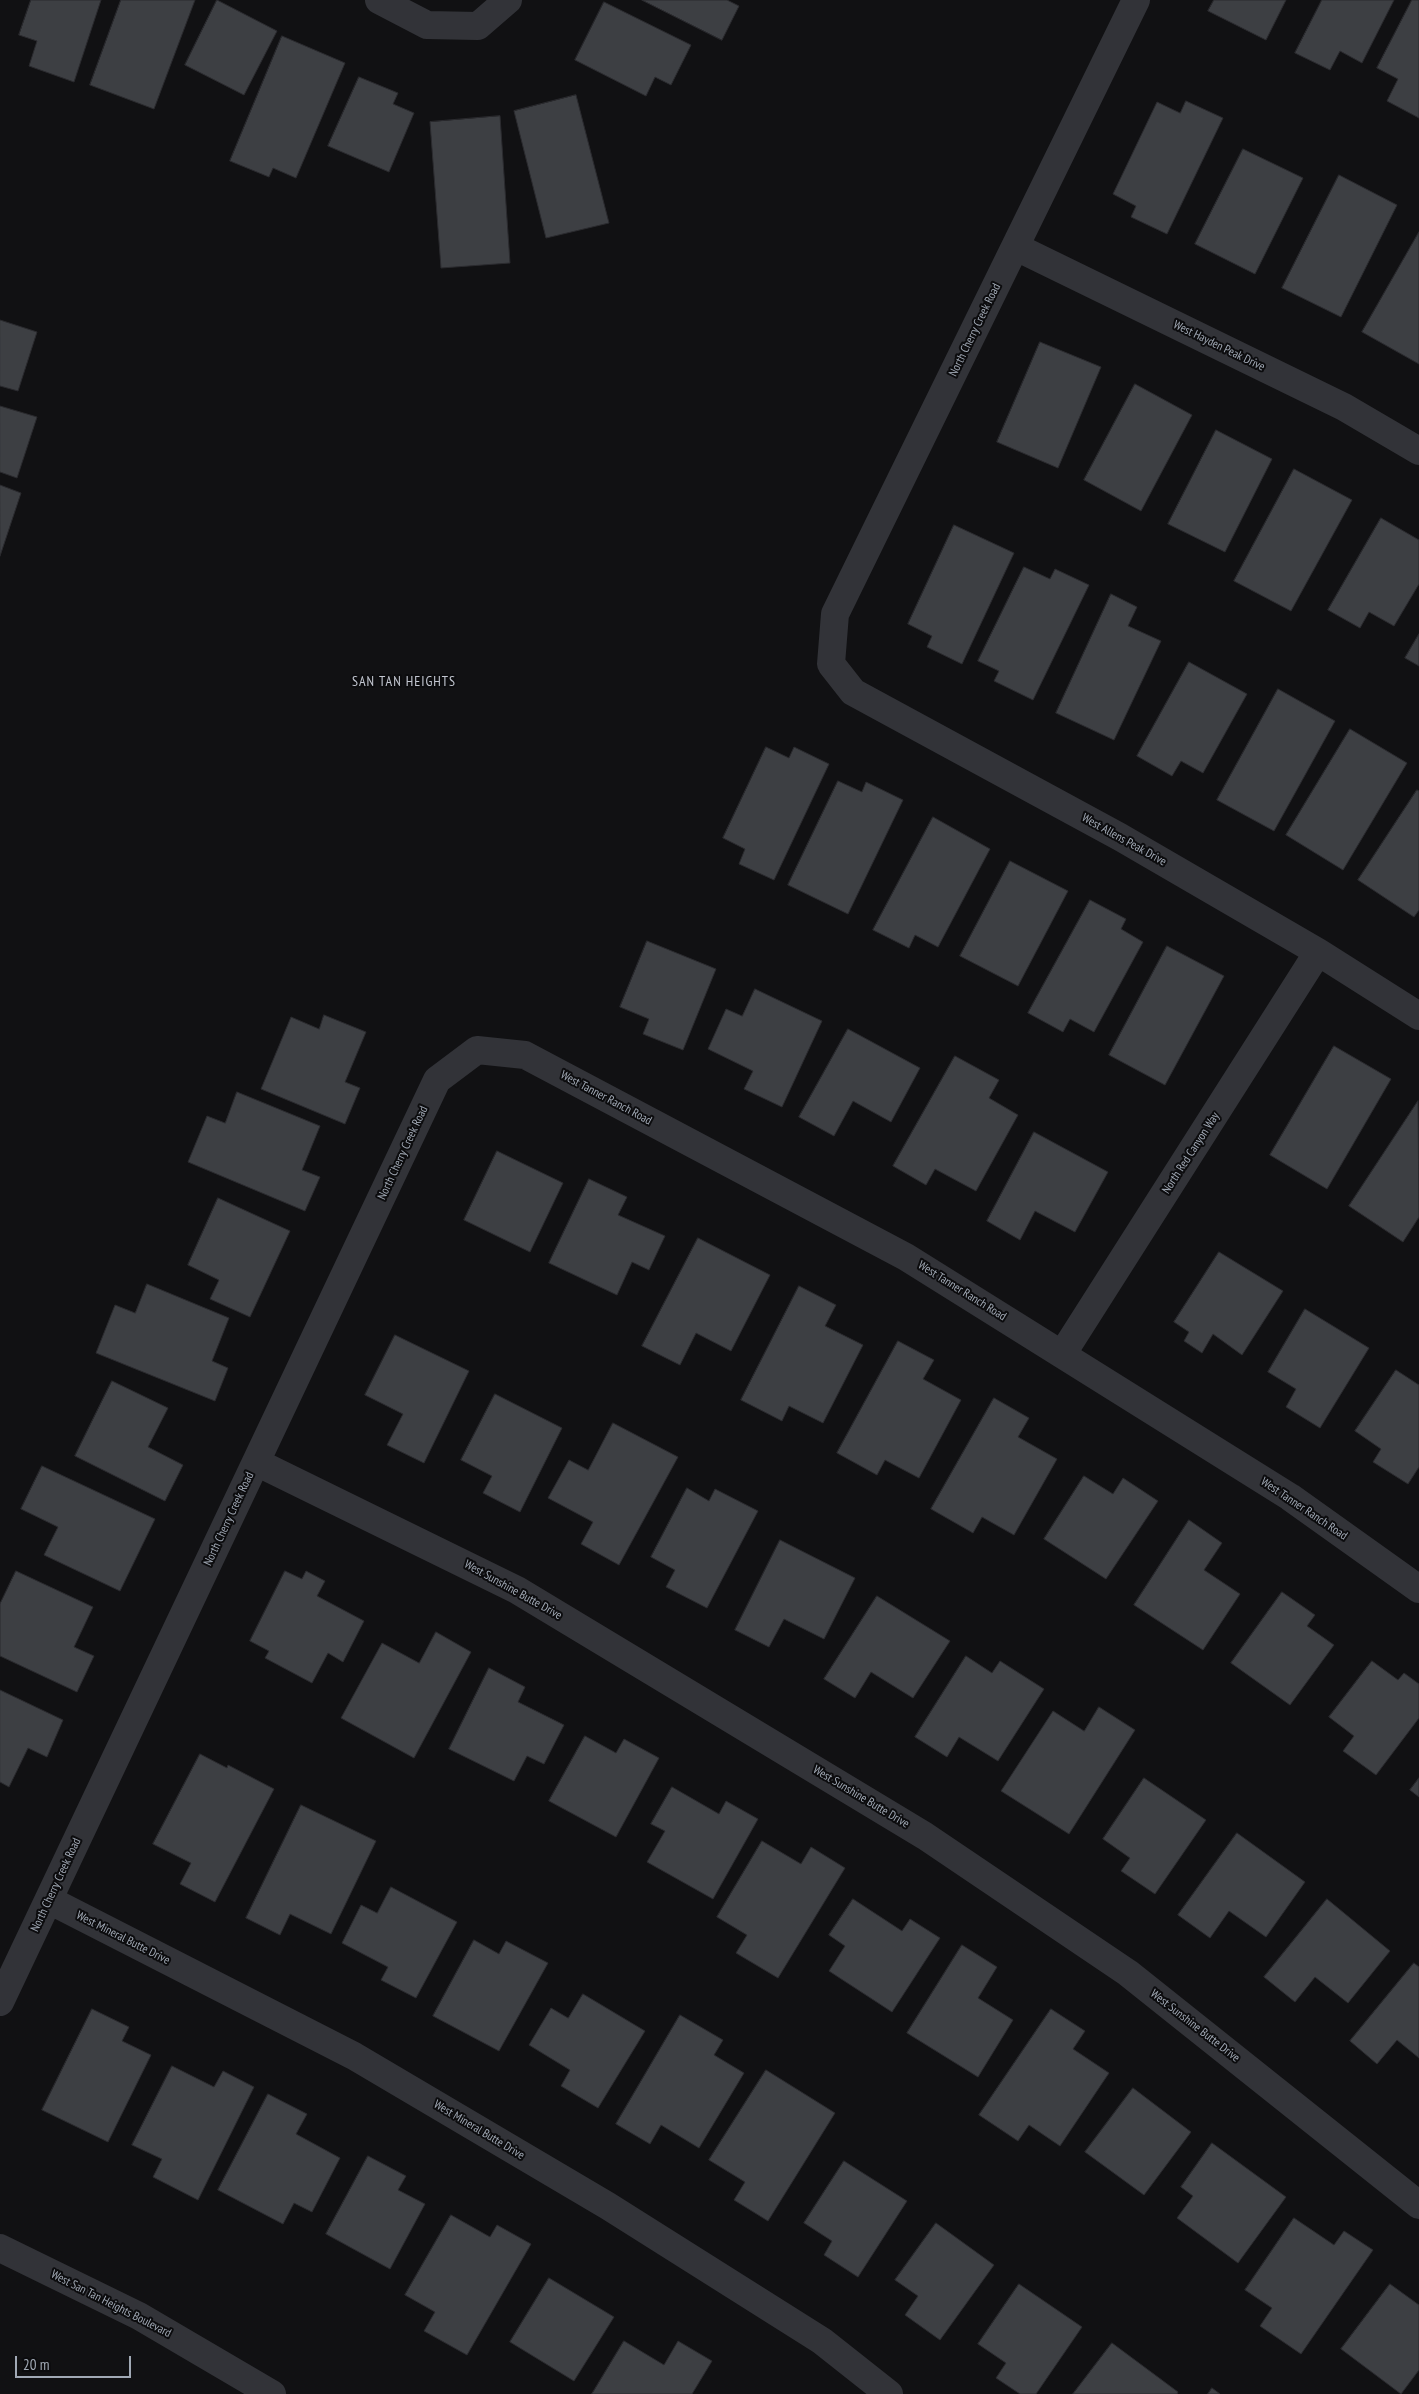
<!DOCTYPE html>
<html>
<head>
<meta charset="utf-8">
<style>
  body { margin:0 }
  #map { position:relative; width:1419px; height:2394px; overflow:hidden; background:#111113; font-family:"PT Sans Narrow",sans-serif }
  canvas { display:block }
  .scale { position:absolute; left:15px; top:2356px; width:116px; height:22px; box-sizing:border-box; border:2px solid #a1a9b5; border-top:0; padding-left:6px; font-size:15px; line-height:18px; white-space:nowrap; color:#a1a9b5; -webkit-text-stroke:4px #0c0c0e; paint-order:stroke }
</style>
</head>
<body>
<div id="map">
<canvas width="1419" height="2394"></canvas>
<div class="scale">20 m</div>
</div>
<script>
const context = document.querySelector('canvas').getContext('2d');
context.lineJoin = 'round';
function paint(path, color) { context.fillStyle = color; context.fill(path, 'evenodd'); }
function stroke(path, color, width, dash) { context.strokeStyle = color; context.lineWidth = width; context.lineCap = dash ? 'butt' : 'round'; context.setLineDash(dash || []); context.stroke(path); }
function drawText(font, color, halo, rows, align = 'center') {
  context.font = font + ' "PT Sans Narrow",sans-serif'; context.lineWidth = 4; context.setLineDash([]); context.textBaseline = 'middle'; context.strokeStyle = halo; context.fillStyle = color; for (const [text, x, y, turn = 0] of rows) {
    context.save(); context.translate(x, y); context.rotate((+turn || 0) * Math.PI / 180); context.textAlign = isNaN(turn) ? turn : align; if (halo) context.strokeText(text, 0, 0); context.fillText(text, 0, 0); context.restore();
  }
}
const building = new Path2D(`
  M31,0h70l-27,82 -45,-16 8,-25 -18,-6z
  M121,0h74l-41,109 -64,-24z
  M217,0l60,31 -33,64 -59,-30z
  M642,0h85l12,6 -17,34z
  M1214,0h72l-20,40 -58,-29z
  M1322,0h72l-32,63 -22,-12 -10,19 -35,-17z
  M1412,0h7v118l-32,-17 11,-22 -21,-11z
  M604,2l87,43 -20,40 -16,-8 -9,19 -71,-36z
  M282,36l63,27 -49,115 -23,-10 -4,9 -39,-16z
  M359,77l39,16 -5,11 21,9 -25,59 -61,-26z
  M576,95l33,128 -63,15 -32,-127z
  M1186,101l37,17 -56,116 -36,-17 5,-11 -23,-12 44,-92 23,11z
  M500,116l10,147 -69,5 -11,-146z
  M1243,149l60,29 -48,96 -60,-30z
  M1339,175l58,30 -56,112 -59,-29z
  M1419,232v132l-57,-32z
  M0,320l37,12 -19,59 -18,-5z
  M1040,342l61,25 -43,101 -61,-26z
  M1135,384l57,31 -51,96 -57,-31z
  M0,406l37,11 -20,61 -17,-6z
  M1216,430l56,29 -47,93 -57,-28z
  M1294,469l58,31 -61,111 -57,-30z
  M0,485l21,8 -21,63z
  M1381,518l38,22v44l-25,42 -25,-14 -9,16 -32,-18z
  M954,525l60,28 -52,111 -35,-17 5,-11 -24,-12z
  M1024,567l26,12 5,-10 34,16 -56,115 -39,-19 5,-10 -21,-10z
  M1111,594l26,13 -9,19 33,15 -47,99 -58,-27z
  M1419,634v32l-14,-8z
  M1189,662l58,32 -44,79 -22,-12 -9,15 -35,-20z
  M1278,689l57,32 -61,110 -57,-31z
  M1350,729l57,34 -64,107 -57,-35z
  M766,747l23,11 5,-11 35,17 -55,116 -35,-16 6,-15 -22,-11z
  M838,781l24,11 4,-10 37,18 -55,114 -60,-29z
  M1417,790l2,1v119l-5,7 -56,-37z
  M933,817l57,32 -52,98 -23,-12 -6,13 -36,-18z
  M1010,861l58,30 -50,95 -58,-30z
  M1090,900l36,19 -5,10 22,13 -49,90 -24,-13 -7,13 -35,-19z
  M647,941l69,28 -33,81 -40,-16 6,-15 -29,-12z
  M1167,946l57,30 -59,109 -56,-30z
  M755,989l67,32 -40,86 -38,-18 9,-18 -45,-22 18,-40 16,7z
  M324,1015l42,17 -21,50 15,6 -15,36 -84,-35 30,-72 28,12z
  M848,1029l72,39 -29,54 -38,-21 -19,35 -35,-19z
  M1334,1046l57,33 -64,110 -57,-34z
  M955,1056l44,24 -10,18 29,17 -42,76 -41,-22 -9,16 -33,-19z
  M237,1092l83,34 -18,44 18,7 -15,34 -117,-49 19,-46 18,7z
  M1418,1101l1,116 -16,25 -54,-36z
  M1034,1132l74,40 -33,60 -40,-21 -15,29 -33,-19z
  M497,1151l66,32 -33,69 -66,-32z
  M589,1179l38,18 -9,18 47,21 -16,34 -17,-8 -15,33 -68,-32z
  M218,1198l72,33 -40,86 -40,-18 9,-19 -31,-15z
  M698,1238l72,37 -39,76 -35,-18 -16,32 -38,-19z
  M1219,1252l64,39 -41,64 -29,-21 -11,19 -18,-12 5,-9 -15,-10z
  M147,1284l82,34 -17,43 16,7 -13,33 -119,-48 19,-48 20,8z
  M799,1286l37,19 -11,21 38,19 -40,78 -34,-17 -7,15 -41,-21z
  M1305,1309l64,39 -49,80 -34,-21 10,-18 -28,-17z
  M395,1335l74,36 -45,92 -37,-18 16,-31 -38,-19z
  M898,1341l36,19 -11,19 38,21 -42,78 -34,-18 -8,15 -40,-22z
  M1396,1370l23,15v82l-11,17 -35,-22 8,-13 -26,-18z
  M112,1381l56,27 -20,39 35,18 -18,36 -90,-45z
  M495,1394l67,34 -42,84 -37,-19 9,-17 -31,-16z
  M994,1398l35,20 -11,19 39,22 -43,76 -32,-18 -9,16 -42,-24z
  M613,1423l65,34 -59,108 -38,-21 12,-22 -45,-24 21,-38 19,10z
  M42,1466l113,53 -35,72 -76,-36 14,-28 -37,-18z
  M1084,1476l29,18 10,-16 35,23 -52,78 -62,-40z
  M687,1488l22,13 6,-12 43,22 -51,97 -41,-21 9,-17 -24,-13z
  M1189,1520l33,23 -18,27 36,24 -37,56 -69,-45z
  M780,1540l75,38 -31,61 -40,-20 -15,28 -34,-17z
  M16,1571l77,36 -19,40 20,9 -17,36 -77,-36v-52z
  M285,1571l17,8 4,-8 19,10 -8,15 47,25 -21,41 -15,-9 -16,30 -47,-25 4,-7 -19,-10z
  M1282,1592l33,23 -8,11 27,19 -44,60 -59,-42z
  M877,1596l73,45 -37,57 -42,-26 -16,26 -31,-19z
  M436,1632l35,20 -57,106 -73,-40 41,-75 37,20z
  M966,1656l26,17 8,-12 44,28 -46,72 -39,-24 -12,20 -32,-20z
  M1372,1661l26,19 6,-7 15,11v34l-43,57 -33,-24 11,-15 -25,-19z
  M489,1668l36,19 -7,15 46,23 -20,39 -17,-8 -13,25 -65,-32z
  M0,1690l63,30 -16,37 -19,-9 -19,39 -9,-5z
  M1099,1707l36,23 -66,104 -68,-43 52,-80 31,20z
  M585,1736l31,17 8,-14 35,19 -43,79 -67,-36z
  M200,1754l27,14 1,-3 46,24 -59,113 -35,-18 11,-21 -38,-19z
  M1144,1778l62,42 -51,74 -34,-23 9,-13 -27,-19z
  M1419,1778v19l-9,-7z
  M672,1787l47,27 7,-13 32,18 -45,80 -66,-37 18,-31 -14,-7z
  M301,1805l75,36 -45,93 -41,-20 -10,21 -34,-17z
  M1237,1833l68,49 -39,55 -37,-26 -19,27 -32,-23z
  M762,1841l39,23 10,-17 34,21 -67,110 -42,-25 11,-18 -30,-18z
  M391,1887l66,35 -41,76 -35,-18 7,-13 -46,-24 19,-38 16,8z
  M853,1899l49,32 8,-12 30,19 -48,74 -63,-41 16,-25 -16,-11z
  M1327,1899l63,52 -42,52 -33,-26 -20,25 -31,-25z
  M474,1940l25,14 7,-13 42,22 -49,88 -66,-35z
  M962,1945l35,22 -19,31 35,22 -35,57 -71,-44z
  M1414,1963l5,4v91l-22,-18 -20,24 -27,-23z
  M583,1994l62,37 -47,77 -37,-22 9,-16 -41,-25 22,-37 17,10z
  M92,2009l37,18 -7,14 29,14 -43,87 -66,-32z
  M1051,2009l34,22 -12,18 36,24 -49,73 -31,-21 -11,16 -39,-26z
  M680,2015l43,25 -9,15 30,18 -45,75 -38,-23 -11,19 -34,-20z
  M172,2066l42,21 9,-16 31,16 -56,113 -45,-23 9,-18 -30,-14z
  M766,2070l69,43 -67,108 -34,-21 11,-18 -36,-22z
  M1133,2088l58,44 -47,63 -59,-43z
  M268,2094l39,20 -11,20 44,24 -28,54 -18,-9 -11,21 -65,-34z
  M1212,2143l74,54 -48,66 -61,-45 16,-22 -12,-9z
  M368,2156l38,20 -8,14 27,14 -35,65 -64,-35z
  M844,2161l63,40 -49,76 -34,-22 8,-14 -28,-18z
  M451,2215l39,22 7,-12 34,19 -64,111 -43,-24 11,-19 -30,-17z
  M1294,2218l40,27 10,-14 29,19 -72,104 -41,-28 12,-18 -27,-18z
  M936,2223l58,42 -54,75 -35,-25 13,-19 -23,-16z
  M549,2278l65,39 -40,64 -64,-39z
  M1019,2284l63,43 -46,67h-16l-24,-16 10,-15 -28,-19z
  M1390,2284l29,21v65l-18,24 -60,-45z
  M624,2341l40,24 14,-24 34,20 -20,33h-100z
  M1112,2343l66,49 -1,2h-104z
  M1212,2388l8,6h-12z`);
const minor = new Path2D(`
  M379,0l48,25 51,1 30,-26
  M1136,0l-301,614 -4,50 22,28 267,145 198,115 101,64
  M1016,247l328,160 75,44
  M1063,1353l255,-401
  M256,1462l261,128 408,246 203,137 291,232
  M49,1900l305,156 254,150 214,135 67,53
  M0,2002l437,-922 40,-30 48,5 381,202 384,240 129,92
  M0,2248l139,68 133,78`);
const streetNames = [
  ["North Cherry Creek Road",975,330,-64],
  ["West Hayden Peak Drive",1219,346,26],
  ["West Allens Peak Drive",1124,840,29],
  ["West Tanner Ranch Road",606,1098,28],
  ["North Cherry Creek Road",403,1153,-65],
  ["North Red Canyon Way",1191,1153,-57],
  ["West Tanner Ranch Road",962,1291,32],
  ["West Tanner Ranch Road",1304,1509,34],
  ["North Cherry Creek Road",229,1519,-65],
  ["West Sunshine Butte Drive",513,1590,29],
  ["West Sunshine Butte Drive",861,1797,31],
  ["North Cherry Creek Road",56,1885,-65],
  ["West Mineral Butte Drive",123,1938,27],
  ["West Sunshine Butte Drive",1195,2026,38],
  ["West Mineral Butte Drive",479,2130,31],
  ["West San Tan Heights Boulevard",111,2304,27]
];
const neighbourhoodNames = [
  ["SAN TAN HEIGHTS",404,682]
];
paint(building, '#3d3f43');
stroke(building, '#2b2b2f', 1);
stroke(minor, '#323338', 28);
drawText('12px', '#a1a9b5', '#0c0c0e', streetNames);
context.letterSpacing = '1px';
drawText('14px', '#c3c7d1', '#0c0c0e', neighbourhoodNames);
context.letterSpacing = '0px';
</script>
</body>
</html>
